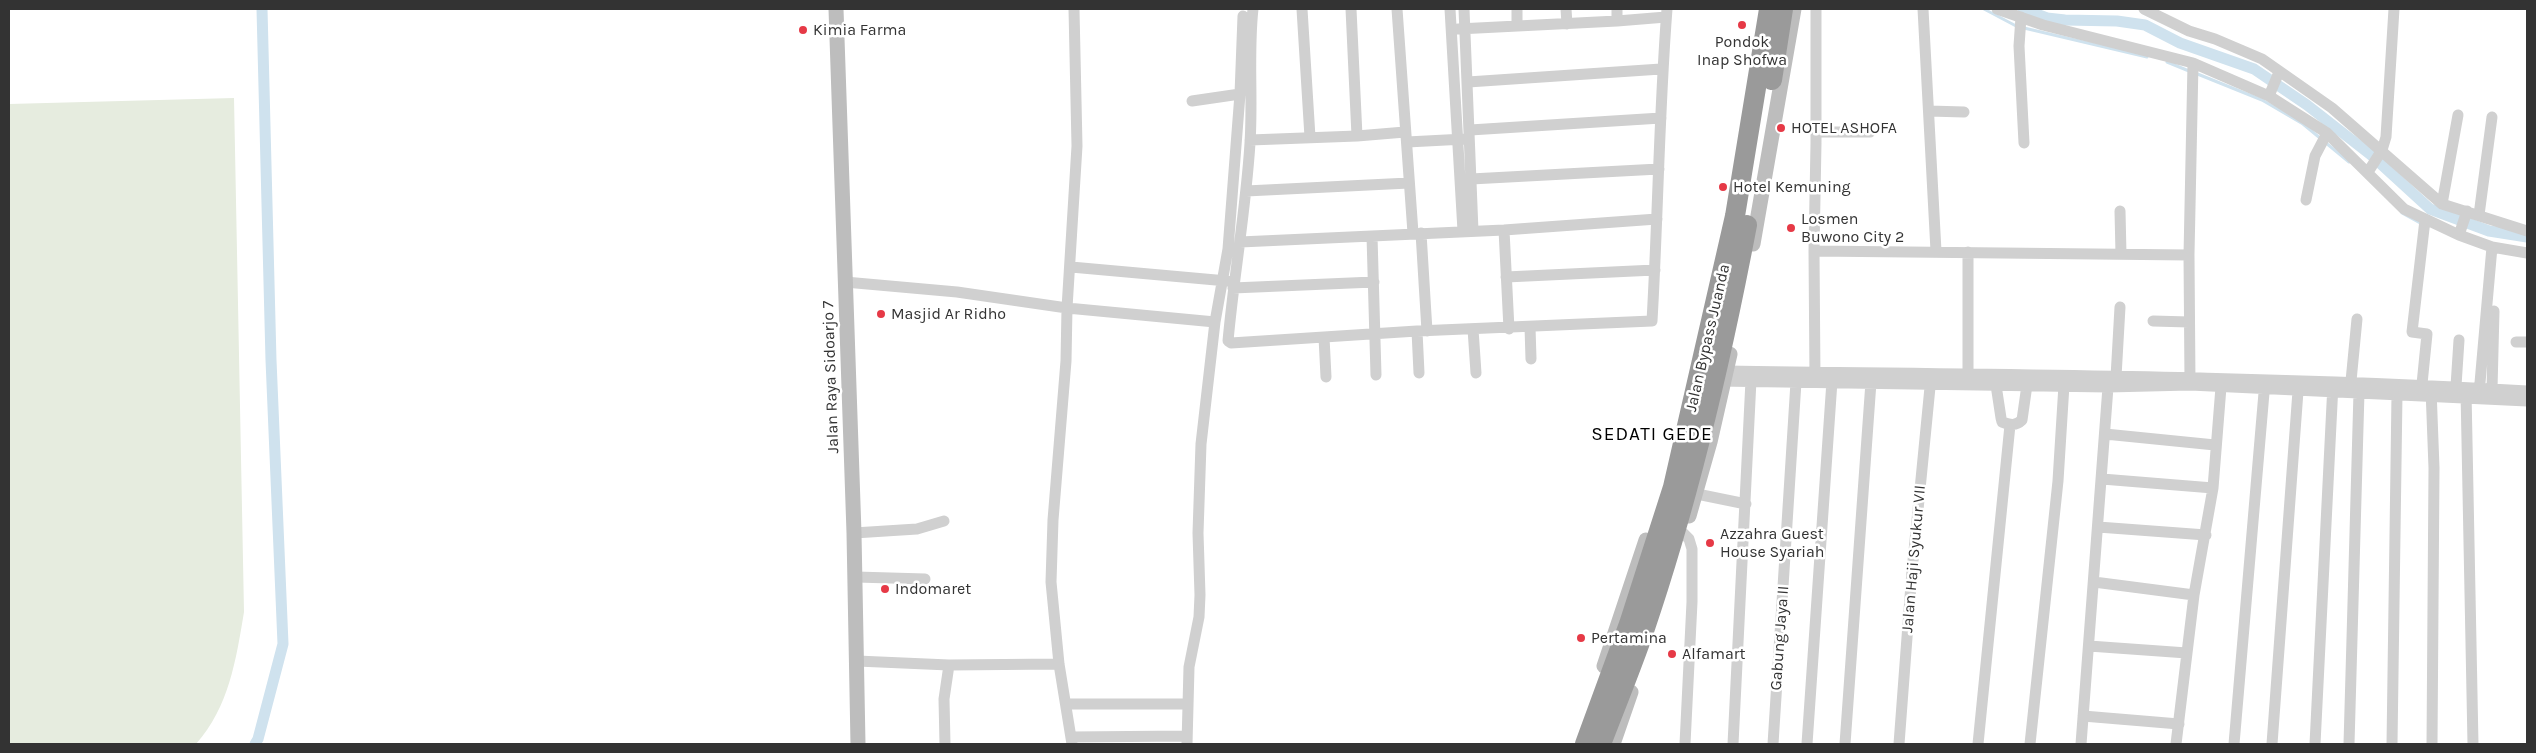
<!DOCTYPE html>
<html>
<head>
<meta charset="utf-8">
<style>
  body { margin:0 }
  #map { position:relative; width:2536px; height:753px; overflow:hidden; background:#fff; font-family:Karla,sans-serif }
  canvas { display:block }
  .frame { position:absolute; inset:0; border:10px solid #333; pointer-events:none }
</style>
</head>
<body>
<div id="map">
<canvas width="2536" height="753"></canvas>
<div class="frame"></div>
</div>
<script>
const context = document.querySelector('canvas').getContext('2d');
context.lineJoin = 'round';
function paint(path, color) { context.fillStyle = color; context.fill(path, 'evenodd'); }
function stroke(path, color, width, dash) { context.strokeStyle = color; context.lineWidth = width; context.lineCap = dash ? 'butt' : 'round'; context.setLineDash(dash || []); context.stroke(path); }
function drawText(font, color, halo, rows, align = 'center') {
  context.font = font + ' Karla,sans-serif'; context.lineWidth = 5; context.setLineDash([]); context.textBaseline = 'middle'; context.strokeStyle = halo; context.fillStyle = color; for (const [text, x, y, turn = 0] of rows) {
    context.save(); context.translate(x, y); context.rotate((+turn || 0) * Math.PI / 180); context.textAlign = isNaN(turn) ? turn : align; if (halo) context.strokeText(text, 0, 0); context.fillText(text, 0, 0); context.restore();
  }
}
const green = new Path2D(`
  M234,98l10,514c-8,48 -15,95 -48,132h-187v-640z`);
const stream = new Path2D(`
  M1984,9l34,18
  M2024,28l123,29
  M2167,62l22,9
  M2195,73l67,27 41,24 46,38
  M2402,213l20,11`);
const canal = new Path2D(`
  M2023,9l24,9 18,2 52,1 28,4 35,18 74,26 53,36 64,50 59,54 59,22 38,6
  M255,744l3,-5 25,-95 -12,-284 -9,-351`);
const street = new Path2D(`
  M1253,9c-5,44 0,89 -3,134 -4,66 -16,131 -22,198l3,2 186,-12 235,-10c6,-104 7,-209 15,-312
  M1302,9l8,128
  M1351,9l6,127
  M1397,9l16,224
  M1450,9l13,222
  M1464,9l9,222
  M1517,9v17
  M1566,9l1,15
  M1923,9l13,242
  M1997,9l46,16 150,38 76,33 58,37 77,76 55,26 33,12 35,6
  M2144,9l45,22 26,8 47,20 70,49 110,96 85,27
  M2021,17l-2,29 5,97
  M1617,21v-12
  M1458,29l159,-8 49,-4
  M1468,82l193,-13
  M1240,94l3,-78
  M2269,96l10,-24
  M1929,111l35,1
  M1470,130l191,-12
  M1816,132h54
  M1250,140l107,-4 48,-4
  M1407,142l58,-3
  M2368,172l14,-22 4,-13 8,-128
  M1471,179l188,-10
  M1246,191l163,-8
  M2306,200l9,-44 12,-23
  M2442,204l16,-89
  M2120,211l1,43
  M2479,215l13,-98
  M1504,230l5,99
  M1421,233l6,98
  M2459,235l8,-24
  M1372,236l4,139
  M1240,242l264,-12 153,-11
  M1814,251l375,4
  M1071,267l156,14
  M1506,277l149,-7
  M845,282l112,10 110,16 148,14
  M1233,288l141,-6
  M2153,321l36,1
  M1530,327l1,32
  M1473,329l3,44
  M1417,331l2,42
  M1324,337l2,40
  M2516,342h11
  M1727,371c267,4 534,4 800,20
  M1968,374v-122
  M2116,377l4,-70
  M1815,379l-1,-128 2,-108v-134
  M1718,381l390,6 82,-2 337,16
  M2351,381l6,-62
  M2190,383l-1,-128 4,-192
  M2422,384l5,-50 -15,-2 13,-112
  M1996,385l5,33 1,4c8,3 14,4 20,-2l5,-35
  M2456,386l3,-46
  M2431,389l3,79 -2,276
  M2492,389l2,-78
  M2466,391l7,353
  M2479,394l13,-147
  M2105,434l110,11
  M2102,479l111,9
  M1697,494l49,10
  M2098,527l108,8
  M854,533l63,-4 27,-8
  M1683,533l6,6 3,10v53l-7,142
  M856,577l69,2
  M2094,582l100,13
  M2089,646l98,7
  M857,661l92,4 110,-1
  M1066,704h122
  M2083,716l96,8
  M1071,737l116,-1
  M945,744l-1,-45 5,-34
  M1072,744l-13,-80 -8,-82 2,-62 13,-159 1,-53 10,-162 -3,-137
  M1187,744l2,-77 10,-50 1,-22 -2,-62 3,-89 14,-122 13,-73 12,-155 -48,7
  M1733,744l18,-364
  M1773,744l23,-362
  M1807,744l25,-363
  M1845,744l26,-362
  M1899,744l13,-173 19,-194
  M1978,744l32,-319
  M2030,744l28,-263 6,-96
  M2081,744l27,-357
  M2176,744l18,-149 19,-107 8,-101
  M2234,744l31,-363
  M2272,744l26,-353
  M2315,744l18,-360
  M2349,744l10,-352
  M2392,744l5,-350`);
const secondary = new Path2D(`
  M836,9l18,524 4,211
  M1753,244l41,-235
  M1689,516l21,-74 20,-88
  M1604,666l42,-126
  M1613,744l18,-52`);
const highway = new Path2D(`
  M1772,80l11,-71
  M1585,744l44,-120 44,-137 62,-271 34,-207
  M1601,744c14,-37 30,-75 43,-113 45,-132 77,-269 103,-406`);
const markers = [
  [1742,25,5,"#e63946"],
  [803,30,5,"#e63946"],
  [1781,128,5,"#e63946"],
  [1723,187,5,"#e63946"],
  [1791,228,5,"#e63946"],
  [881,314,5,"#e63946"],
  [1710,543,5,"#e63946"],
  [885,589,5,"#e63946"],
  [1581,638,5,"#e63946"],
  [1672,654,5,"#e63946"]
];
const poiNames = [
  ["Kimia Farma",813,30],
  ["Pondok",1742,42,"center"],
  ["Inap Shofwa",1742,60,"center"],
  ["HOTEL ASHOFA",1791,128],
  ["Hotel Kemuning",1733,187],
  ["Losmen",1801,219],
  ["Buwono City 2",1801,237],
  ["Masjid Ar Ridho",891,314],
  ["Azzahra Guest",1720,534],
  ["House Syariah",1720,552],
  ["Indomaret",895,589],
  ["Pertamina",1591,638],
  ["Alfamart",1682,654]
];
const streetNames = [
  ["Jalan Bypass Juanda",1708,338,-77],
  ["Jalan Raya Sidoarjo 7",831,377,-92],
  ["Jalan Haji Syukur VII",1914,559,-85],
  ["Gabung Jaya II",1780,638,-86]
];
const quarterNames = [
  ["SEDATI GEDE",1652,435]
];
paint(green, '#e6ecdf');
stroke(stream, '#cfe2ee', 3);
stroke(canal, '#cfe2ee', 11);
stroke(street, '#d0d0d0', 11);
stroke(secondary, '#bdbdbd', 15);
stroke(highway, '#9a9a9a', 20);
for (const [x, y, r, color] of markers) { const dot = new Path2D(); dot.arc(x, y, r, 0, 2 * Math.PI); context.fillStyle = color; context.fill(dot); stroke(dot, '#fff', 2); }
drawText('16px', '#333', '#fff', poiNames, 'left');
drawText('16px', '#333', '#fff', streetNames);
context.letterSpacing = '1px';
drawText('19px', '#000', '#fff', quarterNames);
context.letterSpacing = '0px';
</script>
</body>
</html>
